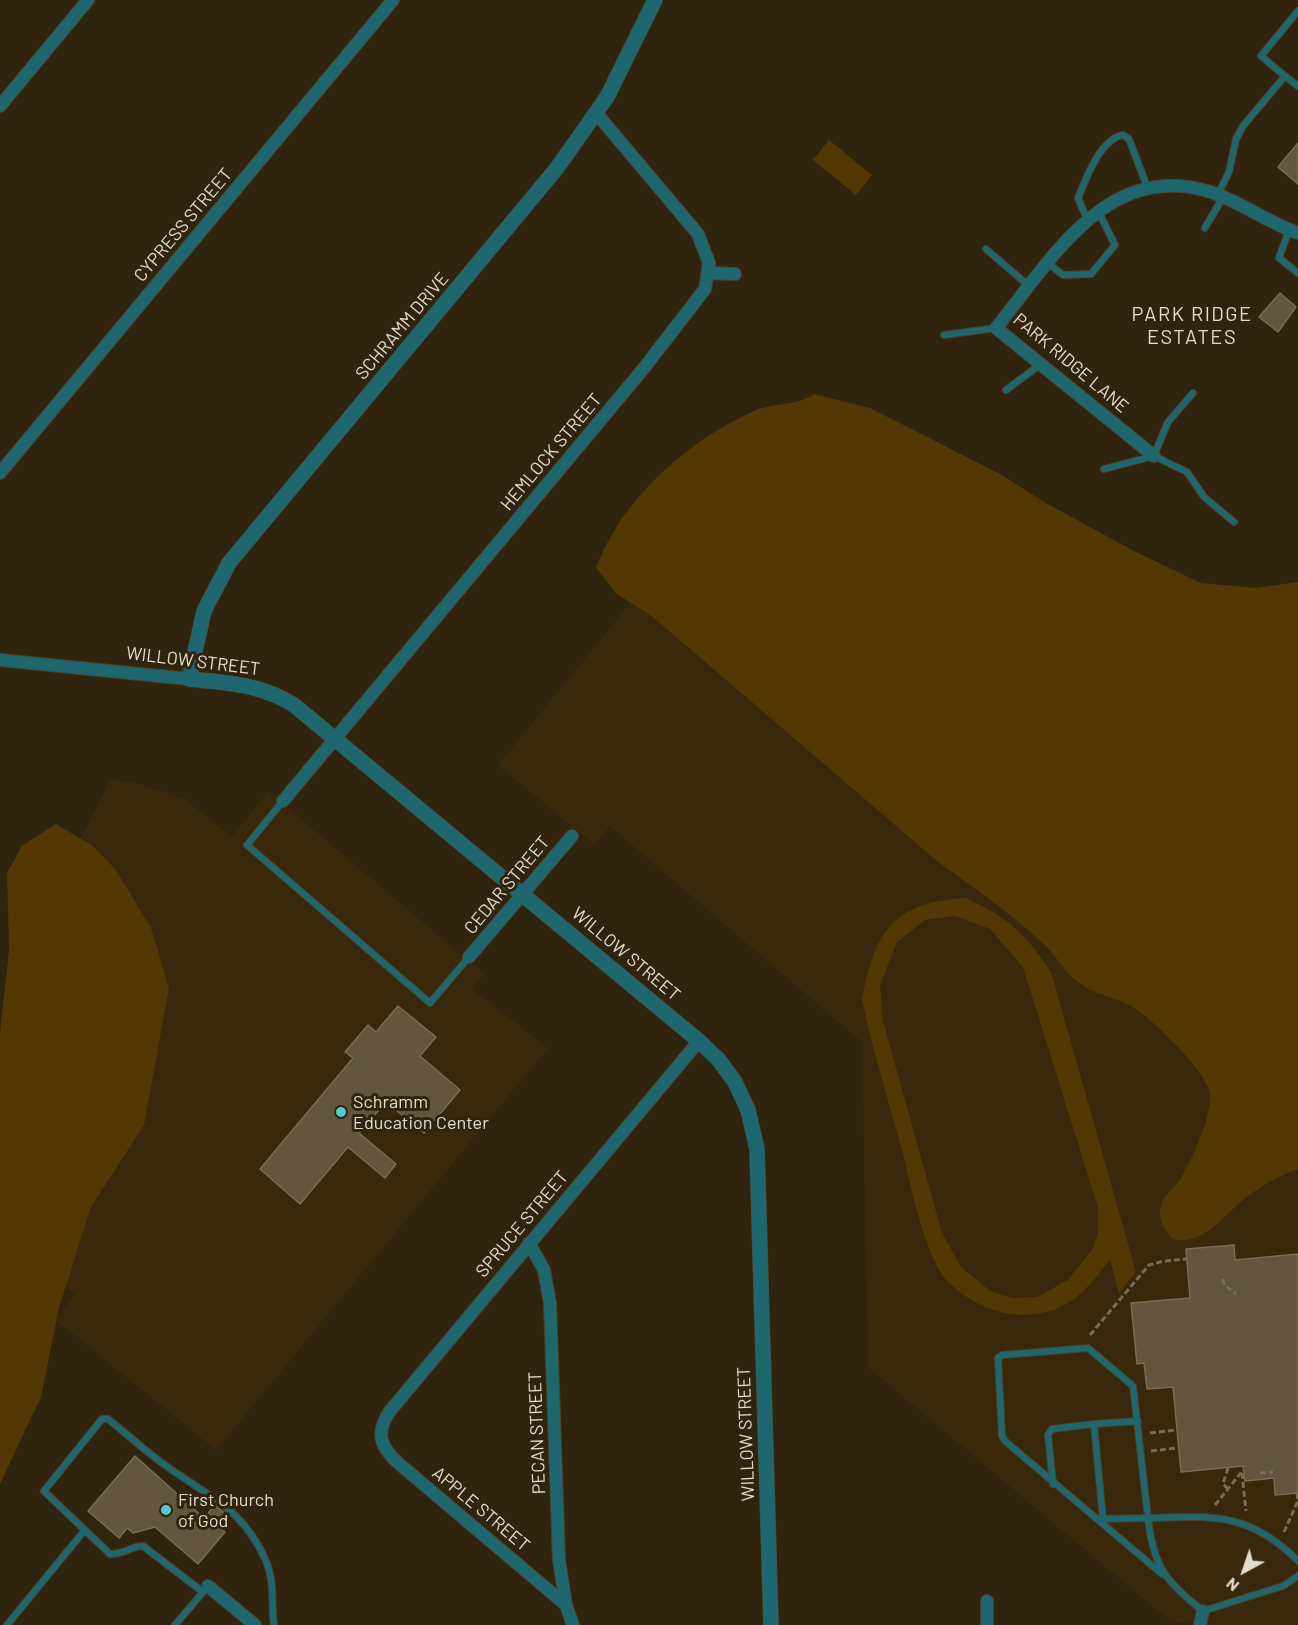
<!DOCTYPE html>
<html>
<head>
<meta charset="utf-8">
<style>
  body { margin:0 }
  #map { position:relative; width:1298px; height:1625px; overflow:hidden; background:#31240e; font-family:Barlow,sans-serif }
  canvas { display:block }
  .north { position:absolute; left:1214px; top:1541px; width:60px; height:60px; -webkit-text-stroke:4px #31240e; paint-order:stroke; rotate:220deg; font-size:16px; font-weight:700; line-height:24px; text-align:center; color:#e3dbcd }
  .north::after { content:''; display:block; margin:auto; width:21px; height:27px; background:#e3dbcd; clip-path:polygon(50% 0,100% 100%,50% 72%,0 100%) }
</style>
</head>
<body>
<div id="map">
<canvas width="1298" height="1625"></canvas>
<div class="north">N</div>
</div>
<script>
const context = document.querySelector('canvas').getContext('2d');
context.lineJoin = 'round';
function paint(path, color) { context.fillStyle = color; context.fill(path, 'evenodd'); }
function stroke(path, color, width, dash) { context.strokeStyle = color; context.lineWidth = width; context.lineCap = dash ? 'butt' : 'round'; context.setLineDash(dash || []); context.stroke(path); }
function drawText(font, color, halo, rows, align = 'center') {
  context.font = font + ' Barlow,sans-serif'; context.lineWidth = 6; context.setLineDash([]); context.textBaseline = 'middle'; context.strokeStyle = halo; context.fillStyle = color; for (const [text, x, y, turn = 0] of rows) {
    context.save(); context.translate(x, y); context.rotate((+turn || 0) * Math.PI / 180); context.textAlign = isNaN(turn) ? turn : align; if (halo) context.strokeText(text, 0, 0); context.fillText(text, 0, 0); context.restore();
  }
}
const built = new Path2D(`
  M651,578l647,541v506h-95l-33,-4 -302,-254 -6,-325 -252,-216 -16,19 -96,-80z
  M110,780l22,2 53,17 47,38 36,-46 216,183 -12,15 76,59 -332,402 -161,-131 20,-24 -75,-76 26,-271z`);
const green = new Path2D(`
  M829,140l43,35 -16,20 -43,-35z
  M814,394l56,14 130,66 46,29 90,49 65,31 55,5 42,-6v587c-18,6 -35,16 -50,27 -22,16 -44,51 -75,43 -10,-10 -17,-23 -11,-37 3,-8 12,-14 17,-21 12,-18 38,-74 29,-94 -8,-21 -58,-71 -79,-82 -15,-8 -35,-11 -50,-22 -13,-9 -22,-26 -33,-37 -33,-31 -71,-58 -108,-84l-285,-245 -36,-23 -21,-26c26,-69 91,-127 158,-157 23,-10 42,-4 60,-17z
  M56,824l36,21 24,25 35,58 18,60 -25,137 -53,82 -32,101 -18,89 -41,87v-451l9,-83 -2,-77 15,-27z
  M966,898c43,20 59,35 85,74l85,300 -17,21 -9,-34c-25,34 -43,55 -88,56 -26,0 -54,-14 -73,-32 -23,-22 -39,-100 -47,-133 -14,-50 -29,-99 -40,-150 12,-68 31,-98 104,-102zM955,916l35,13 33,38 75,241v24l-6,18 -24,30 -31,17 -24,1 -23,-7 -29,-24 -19,-34 -59,-212 -3,-36 17,-43 28,-22z`);
const building = new Path2D(`
  M1298,143v41l-20,-17z
  M1280,293l16,14 -18,25 -19,-15z
  M398,1006l38,31 -16,19 40,34 -36,43 -38,-31 -27,31 37,31 -11,14 -37,-31 -48,57 -40,-35 93,-111 -8,-6 23,-27 8,7z
  M1234,1245l1,15 63,-6v239l-23,2 -1,-17 -29,3 -2,-15 -62,6 -8,-85 -26,2 -3,-26 -7,1 -6,-61 59,-5 -4,-49z
  M135,1456l69,62 11,-13 14,12 -9,11 5,4 -27,32 -43,-37 -22,6 -6,-5 -8,10 -31,-27z`);
const path = new Path2D(`
  M1223,1279l1,6 12,9
  M1090,1335l59,-70 15,-4 23,-2
  M1150,1433l27,-3
  M1151,1451l27,-3
  M1242,1473l4,38
  M1260,1473l13,-1
  M1228,1489l-5,-5 5,-16
  M1215,1505l25,-31 4,-1
  M1284,1532l14,-31 -1,-8`);
const service = new Path2D(`
  M1285,76l-24,-20 37,-45
  M1218,194l11,-22 7,-33 7,-13 42,-50 13,10
  M1087,219l-9,-21c8,-19 22,-59 45,-63l6,4 19,50
  M1205,228l18,-31
  M1289,230l-10,28 19,15
  M986,249l43,37
  M1048,263l15,12 28,-1 24,-29 -17,-34
  M944,335l52,-7
  M1006,390l35,-26
  M1154,455l14,-33 25,-29
  M1104,469l50,-13 33,16 17,25 30,25
  M283,801l-36,44 183,158 39,-46
  M1053,1484l-5,-49 4,-6 42,-5
  M1097,1519l51,-1 -15,-132 -45,-38 -86,7 -4,3 4,78 3,5 157,133
  M1103,1519l-9,-95 44,-3
  M1298,1561c-49,-49 -85,-45 -150,-43 5,48 18,64 55,93l80,-25 15,-10
  M203,1592l-60,-46c-12,0 -20,9 -33,8l-66,-63 58,-72h6c19,15 37,32 57,46 44,32 78,43 101,96 9,21 5,43 8,64
  M7,1625l77,-94
  M175,1625l29,-34`);
const minor = new Path2D(`
  M0,106l88,-106
  M709,273l26,1
  M1154,456l-158,-128c54,-66 110,-167 211,-137 32,9 59,31 91,42
  M0,473l393,-473
  M0,660l189,19
  M283,801l361,-433 61,-79 4,-26 -11,-29 -101,-120
  M469,957l103,-121
  M529,1243l15,27 6,33 9,257 7,45 7,20
  M208,1586l47,39
  M987,1601v24
  M566,1605l-169,-143c-18,-17 -21,-30 -7,-51l309,-370
  M1200,1625l3,-14`);
const tertiary = new Path2D(`
  M655,0l-48,97 -50,71 -328,395 -25,48 -15,68c38,4 72,5 105,26l405,336 20,19 16,22 13,28 9,39 14,476`);
const markers = [
  [341,1112,6,"#52cbd7"],
  [166,1510,6,"#52cbd7"]
];
const streetNames = [
  ["CYPRESS STREET",183,225,-50],
  ["SCHRAMM DRIVE",402,326,-50],
  ["PARK RIDGE LANE",1071,363,40],
  ["HEMLOCK STREET",551,452,-50],
  ["WILLOW STREET",193,661,7],
  ["CEDAR STREET",507,885,-50],
  ["WILLOW STREET",626,954,40],
  ["SPRUCE STREET",522,1224,-50],
  ["PECAN STREET",537,1433,-92],
  ["WILLOW STREET",746,1434,-92],
  ["APPLE STREET",481,1509,40]
];
const poiNames = [
  ["Schramm",353,1102],
  ["Education Center",353,1123],
  ["First Church",178,1500],
  ["of God",178,1521]
];
const neighbourhoodNames = [
  ["PARK RIDGE",1192,314],
  ["ESTATES",1192,337]
];
paint(built, '#39280b');
paint(green, '#513804');
paint(building, '#63553e');
stroke(building, '#7b6c54', 1.5);
stroke(service, '#4d412d', 8);
stroke(minor, '#4d412d', 14);
stroke(tertiary, '#4d412d', 16);
stroke(path, '#786d5a', 3, [6, 3]);
stroke(service, '#1f676e', 6);
stroke(minor, '#1f676e', 12);
stroke(tertiary, '#1f676e', 15);
for (const [x, y, r, color] of markers) { const dot = new Path2D(); dot.arc(x, y, r, 0, 2 * Math.PI); context.fillStyle = color; context.fill(dot); stroke(dot, '#31240e', 2); }
drawText('18px', '#e3dbcd', '#31240e', streetNames);
drawText('18px', '#e3dbcd', '#31240e', poiNames, 'left');
context.letterSpacing = '1.5px';
drawText('20px', '#e3dbcd', '#31240e', neighbourhoodNames);
context.letterSpacing = '0px';
</script>
</body>
</html>
